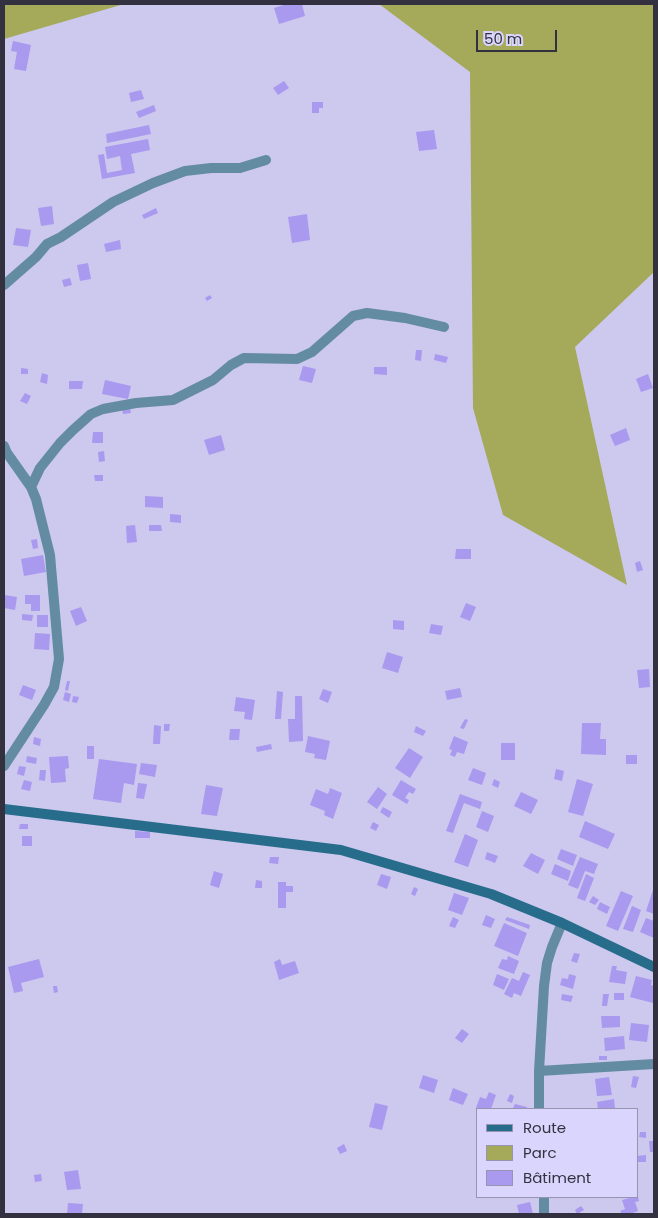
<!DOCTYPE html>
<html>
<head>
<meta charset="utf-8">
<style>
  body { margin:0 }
  #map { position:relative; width:658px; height:1218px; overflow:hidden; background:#cdc8ee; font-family:Poppins,sans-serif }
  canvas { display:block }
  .frame { position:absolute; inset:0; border:5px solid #333140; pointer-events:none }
  .legend { position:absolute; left:476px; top:1108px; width:162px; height:90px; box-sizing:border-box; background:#dad5fc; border:1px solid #9793b1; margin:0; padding:6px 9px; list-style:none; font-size:15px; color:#333140 }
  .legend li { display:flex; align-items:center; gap:10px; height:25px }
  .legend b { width:25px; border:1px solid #9793b1 }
  .scale { position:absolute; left:476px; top:30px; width:81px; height:22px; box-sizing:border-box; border:2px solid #333140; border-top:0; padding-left:6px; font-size:15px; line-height:18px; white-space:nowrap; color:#333140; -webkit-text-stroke:4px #dad5fc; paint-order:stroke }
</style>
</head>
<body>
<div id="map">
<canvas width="658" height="1218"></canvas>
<div class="frame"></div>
<ul class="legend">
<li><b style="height:6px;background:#276c8b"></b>Route</li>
<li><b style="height:14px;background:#a5aa5a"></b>Parc</li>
<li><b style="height:14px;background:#a999ef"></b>Bâtiment</li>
</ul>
<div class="scale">50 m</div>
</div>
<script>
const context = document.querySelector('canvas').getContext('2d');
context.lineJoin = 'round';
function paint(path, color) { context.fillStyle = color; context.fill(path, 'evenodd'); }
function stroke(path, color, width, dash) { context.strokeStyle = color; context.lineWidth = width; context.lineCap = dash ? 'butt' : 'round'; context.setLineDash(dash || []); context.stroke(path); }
const green = new Path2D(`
  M4,4h120l-120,35z
  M379,4h275v268l-79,75 52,238 -124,-70 -30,-107 -3,-336z`);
const building = new Path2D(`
  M287,4h15l3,12 -26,8 -5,-16z
  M13,41l18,4 -5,26 -12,-2 3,-17 -6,-1z
  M284,81l5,7 -11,7 -5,-7z
  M141,90l3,9 -13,3 -2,-9z
  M312,102h11v6h-4v5h-7z
  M154,105l2,6 -17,7 -3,-6z
  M149,125l2,9 -44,9 -1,-9z
  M434,130l3,19 -18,2 -3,-19z
  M148,139l2,11 -19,4 4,19 -33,6 -4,-24 6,-1 3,19 15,-3 -2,-14 -13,3 -2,-12z
  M52,206l2,18 -13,2 -3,-18z
  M156,208l2,5 -14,6 -2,-4z
  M307,214l3,26 -18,3 -4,-26z
  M16,228l15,2 -3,17 -15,-2z
  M120,240l1,9 -15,3 -2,-8z
  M88,263l3,16 -11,2 -3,-16z
  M70,278l2,7 -8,2 -2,-7z
  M210,295l2,3 -5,3 -2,-3z
  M416,350h6l-1,11 -6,-1z
  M435,354l13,3 -2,6 -12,-3z
  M303,366l13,3 -4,14 -13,-3z
  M374,367h13v8l-13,-1z
  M21,368l7,1v5h-7z
  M42,373l6,2 -1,9 -7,-2z
  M648,374l5,14 -12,4 -5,-13z
  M105,380l26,6 -3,13 -26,-5z
  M69,381h14l-1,8h-13z
  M25,393l6,3 -4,8 -7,-3z
  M130,408l1,5 -8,1 -1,-5z
  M626,428l4,12 -15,6 -5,-11z
  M93,432h10v11h-11z
  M221,435l4,15 -16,5 -5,-15z
  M104,451l1,10 -6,1 -1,-10z
  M94,475h9v6h-8z
  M145,496l18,1v11l-18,-1z
  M170,514l11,1v8l-11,-1z
  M135,525l2,17 -10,1 -1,-17z
  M149,525h12l1,6h-13z
  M37,539l1,9 -5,1 -2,-9z
  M456,549h15v10h-16z
  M43,555l3,17 -22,4 -3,-17z
  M640,561l3,9 -6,2 -2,-9z
  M4,595l13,2 -2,13 -11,-2z
  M25,595h15v16h-9v-7h-6z
  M466,603l10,4 -6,14 -10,-4z
  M81,607l6,14 -11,5 -6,-15z
  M22,614l11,1 -1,6 -10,-1z
  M37,615h11v12h-11z
  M393,620l11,1v9l-11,-1z
  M431,624l12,2 -2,9 -12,-2z
  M35,633l15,1 -1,16 -15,-1z
  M387,652l16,5 -5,16 -16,-5z
  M649,669l1,18 -11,1 -2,-18z
  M67,681h3l-2,10 -3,-1z
  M23,685l13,5 -4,10 -13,-5z
  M460,688l2,9 -15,3 -2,-9z
  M323,689l9,3 -4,11 -9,-4z
  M277,691l6,1 -2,27h-6z
  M65,692l6,2 -2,8 -6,-2z
  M73,696l6,1 -2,6 -5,-1z
  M295,696h7l1,45 -14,1 -1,-23h7z
  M236,697l19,3 -3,20 -8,-1 1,-7 -11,-1z
  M465,719l3,1 -4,9 -4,-1z
  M582,723h19l-1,16h6v16l-25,-1z
  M164,724h6l-1,7h-5z
  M154,725l7,1 -1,18h-7z
  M416,726l10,5 -3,5 -9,-4z
  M230,729h10l-1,11h-10z
  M308,736l22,5 -4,19 -12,-2 1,-4 -10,-2z
  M454,736l14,6 -4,12 -7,-2 -2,5 -5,-2 2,-5 -3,-1z
  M34,737l7,2 -1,7 -7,-2z
  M501,743h14v17h-14z
  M271,744l1,5 -15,3 -1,-5z
  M87,746h7v13h-7z
  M409,748l14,9 -13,21 -15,-10z
  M626,755h11v9h-11z
  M27,756l10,2 -1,6 -10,-2z
  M68,756l1,12 -4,1 1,13 -15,1 -2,-26z
  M99,759l38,5 -3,21 -10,-2 -3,20 -28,-4z
  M141,763l16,2 -2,12 -16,-3z
  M19,766l7,1 -2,9 -7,-2z
  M473,768l13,5 -4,12 -14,-5z
  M556,769l8,2 -2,10 -8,-2z
  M40,770h6l-1,11 -6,-1z
  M494,779l6,3 -2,6 -6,-3z
  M577,779l16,5 -10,32 -15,-4z
  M24,780l8,2 -2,9 -9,-2z
  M401,780l15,9 -3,5 -4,-2 -4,6 4,2 -2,4 -15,-9z
  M138,783l9,1 -3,15 -8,-1z
  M206,785l17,3 -6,28 -16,-2z
  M378,787l9,7 -10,15 -10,-7z
  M330,788l12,5 -9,26 -9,-4 1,-4 -15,-6 6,-16 12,5z
  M521,792l17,8 -7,14 -17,-8z
  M460,794l22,8 -2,7 -16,-6 -11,30 -7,-2z
  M383,807l9,5 -3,6 -9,-6z
  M482,811l12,5 -6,16 -12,-5z
  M585,821l30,13 -7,15 -29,-12z
  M373,822l6,3 -3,6 -6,-3z
  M20,824h8v5h-9z
  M135,831l15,1v6h-15z
  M465,834l13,6 -10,27 -14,-5z
  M22,836h10v10h-10z
  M561,849l16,6 -4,11 -16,-7z
  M487,852l11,4 -3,7 -10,-4z
  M531,853l14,7 -7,14 -15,-8z
  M270,857h9l-1,7 -9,-1z
  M580,857l18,7 -4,10 -9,-3 -7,18 -10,-4z
  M555,864l16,7 -3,10 -17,-7z
  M214,871l9,3 -4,14 -9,-3z
  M381,874l10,3 -4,12 -10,-4z
  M586,874l8,4 -9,23 -8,-3z
  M256,880l6,1v7h-7z
  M278,882h8v4h7v6h-7v16h-8z
  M414,887l4,2 -3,7 -4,-2z
  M654,887v27l-8,-3z
  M621,891l12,5 -15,35 -12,-5z
  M454,893l15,5 -7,17 -14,-5z
  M593,896l6,4 -4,5 -6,-3z
  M600,902l10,5 -3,7 -10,-5z
  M632,906l9,4 -8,22 -10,-3z
  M486,915l9,4 -4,9 -9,-3z
  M453,917l6,3 -4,8 -6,-2z
  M507,917l23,8 -1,4 -24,-9z
  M646,918l8,3v17l-14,-6z
  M504,923l23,10 -9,23 -24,-10z
  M574,953l6,1 -3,9 -6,-2z
  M508,956l11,5 -5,13 -16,-6 4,-9 5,1z
  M39,959l5,18 -23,6 2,8 -9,2 -6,-26z
  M280,959l2,6 13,-4 4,12 -20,7 -5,-18z
  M612,966h5l-1,4 11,2 -2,12 -16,-2z
  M523,972l7,3 -9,21 -7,-3 -2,5 -8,-4 8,-16 7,3z
  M497,974l12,5 -5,11 -11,-5z
  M569,974l7,2 -3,13 -13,-4 2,-7 6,1z
  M636,976l16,4 -1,5 3,1 -1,17 -23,-6z
  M53,986h4l1,6 -4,1z
  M614,993h10v7h-10z
  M562,994l11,2 -2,6 -10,-2z
  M603,994h6l-2,12h-5z
  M601,1016h19v11l-18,1z
  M631,1023l18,2 -2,17 -18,-2z
  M462,1029l7,5 -7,9 -7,-5z
  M624,1036l1,13 -20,2 -1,-13z
  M599,1056h8v4h-8z
  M423,1075l15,5 -4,13 -15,-5z
  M633,1076l6,1 -3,11 -5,-1z
  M609,1077l3,18 -15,1 -2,-17z
  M453,1088l15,6 -5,11 -14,-5z
  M489,1092l7,3 -5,14h-13l-2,-1 4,-11 6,2z
  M510,1094l4,2 -2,7 -5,-2z
  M614,1099l1,10h-17l-1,-7z
  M375,1103l13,3 -6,24 -13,-3z
  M515,1104l12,3v2l-14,-1z
  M640,1132h6v6l-7,-1z
  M649,1141h5v11h-4z
  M344,1144l3,7 -7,3 -3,-6z
  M646,1155v7h-9v-6z
  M78,1170l3,19 -14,1 -3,-18z
  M41,1174l1,7 -7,1 -1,-7z
  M633,1197h5l1,4 -4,1 3,9 -8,3h-8l-2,-3 5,-2 -3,-9z
  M530,1202l3,12h-14l-2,-9z
  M68,1203l15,1 -1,10h-15z
  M581,1206l3,4 -7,4 -2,-4z`);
const street = new Path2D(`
  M4,285l32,-28 11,-13 14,-7 52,-35 40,-19 32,-12 26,-3h29l26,-8
  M4,446l3,7 24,34 5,12 14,56 9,104 -5,28 -10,18 -40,61
  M31,487l9,-19 20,-25 13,-13 18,-16 12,-5 33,-6 37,-3 40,-20 18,-15 13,-7 53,1 15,-7 41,-36 14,-3 38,5 39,9
  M539,1071l115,-7
  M539,1109v-38l5,-85 3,-23 5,-16 10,-24
  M544,1214v-17`);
const secondary = new Path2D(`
  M4,809l337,41 150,44 71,29 92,44`);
paint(green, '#a5aa5a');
paint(building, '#a999ef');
stroke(street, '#638ca2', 10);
stroke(secondary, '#276c8b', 10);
</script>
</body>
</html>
